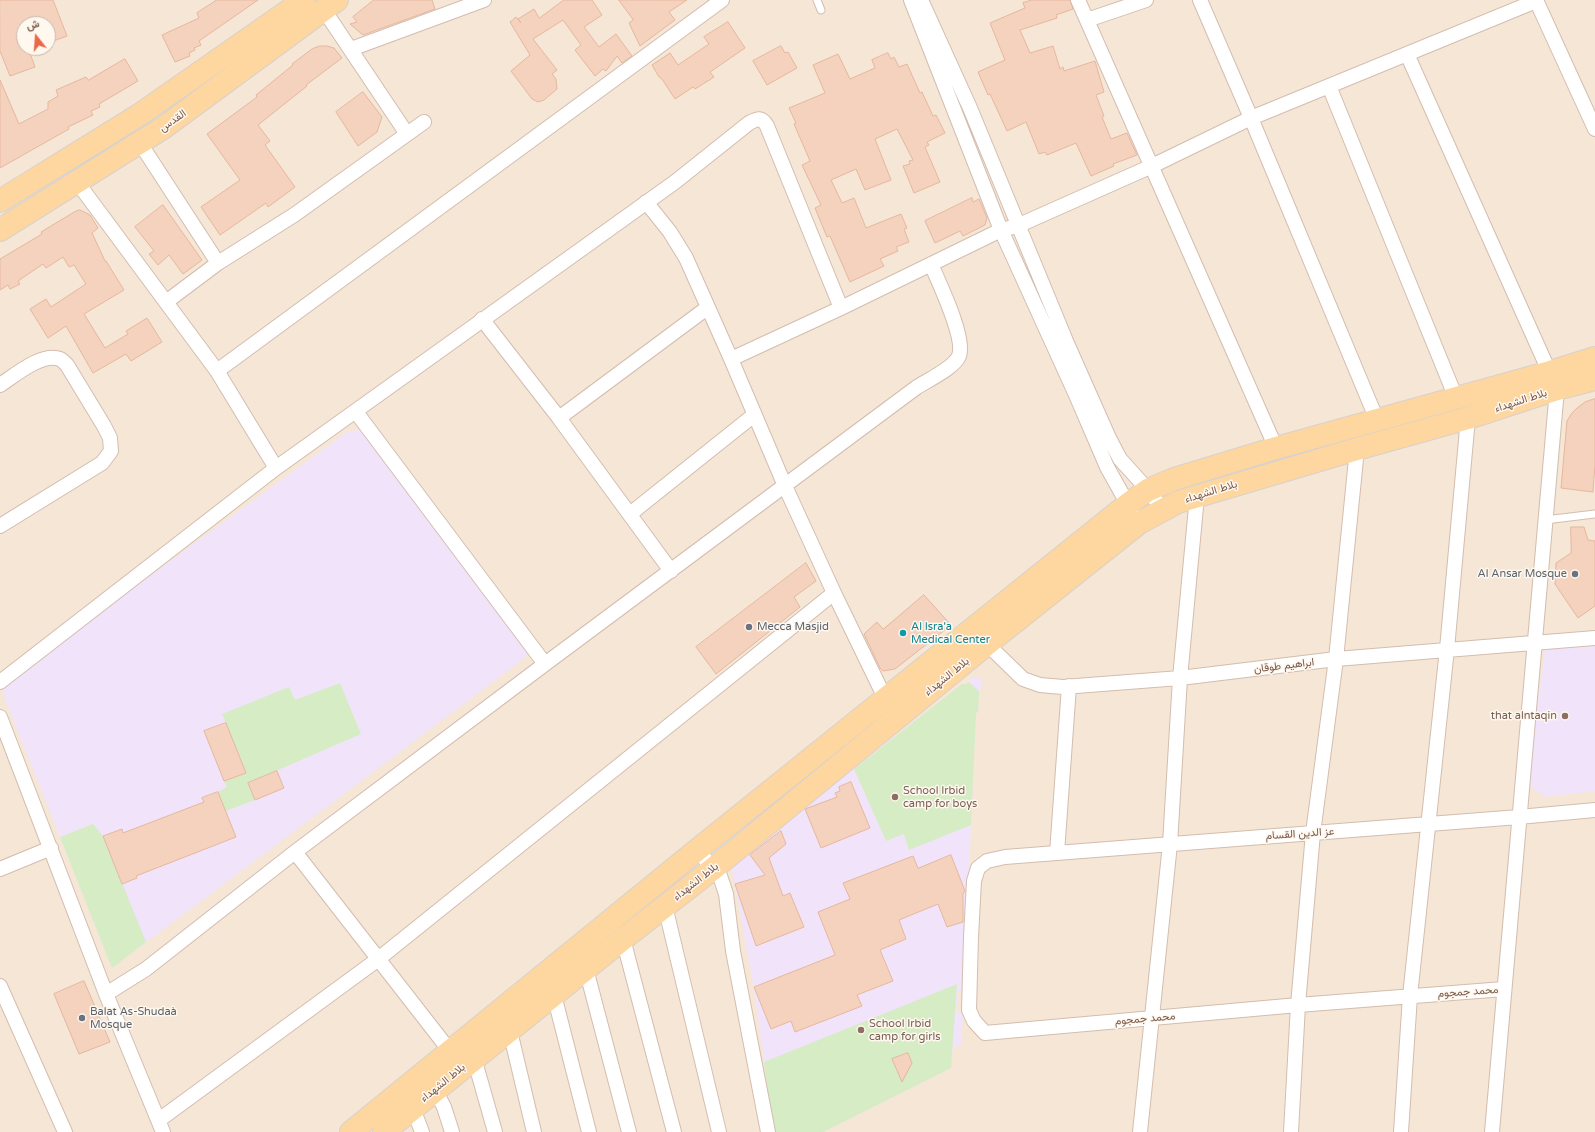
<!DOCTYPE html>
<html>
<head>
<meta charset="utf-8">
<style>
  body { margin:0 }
  #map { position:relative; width:1595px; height:1132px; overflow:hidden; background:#fdf4e8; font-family:"Varela Round",Vazirmatn,sans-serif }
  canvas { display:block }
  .north { position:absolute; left:16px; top:16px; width:40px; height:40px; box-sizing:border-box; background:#fff8ef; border:1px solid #c9b8ad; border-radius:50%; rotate:343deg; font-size:11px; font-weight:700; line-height:16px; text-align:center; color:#79594a }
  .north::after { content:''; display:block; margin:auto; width:14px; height:18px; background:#eb6749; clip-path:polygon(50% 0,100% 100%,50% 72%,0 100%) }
</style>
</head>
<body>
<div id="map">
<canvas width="1595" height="1132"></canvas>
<div class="north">ش</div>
</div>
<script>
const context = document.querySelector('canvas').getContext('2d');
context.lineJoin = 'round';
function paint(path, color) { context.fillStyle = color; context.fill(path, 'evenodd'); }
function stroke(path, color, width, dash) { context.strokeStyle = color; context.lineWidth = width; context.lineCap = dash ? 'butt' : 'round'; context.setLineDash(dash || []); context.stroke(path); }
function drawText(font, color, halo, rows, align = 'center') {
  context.font = font + ' "Varela Round",Vazirmatn,sans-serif'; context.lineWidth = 3; context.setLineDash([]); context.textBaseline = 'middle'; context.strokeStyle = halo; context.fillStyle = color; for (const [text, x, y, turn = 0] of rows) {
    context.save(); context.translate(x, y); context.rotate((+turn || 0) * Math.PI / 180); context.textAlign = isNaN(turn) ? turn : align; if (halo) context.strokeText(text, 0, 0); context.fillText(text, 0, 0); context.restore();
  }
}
const residential = new Path2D(`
  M0,0h1595v1132h-1595zM24,24h24v24h-24z`);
const education = new Path2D(`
  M355,430l7,1 166,221 -2,5 -414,311 -109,-274v-8l11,-11 333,-243z
  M1595,645v146l-51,6 -17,-14 18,-134z
  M971,678h9l3,8 -4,5 -1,21 -2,1 -12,276 -6,3 -2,18 7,6 -2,29 -8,3 -2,20 -128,64h-48l-24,-160 -20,-108 231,-180h5z`);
const green = new Path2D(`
  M969,682l10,9 -1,21 -2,1 -5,112 -62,25 -5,-16 -18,7 -32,-72 108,-85h5z
  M340,683l21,51 -113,49 7,17 -29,11 -8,-19 9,-5 -3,-6 22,-8 -24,-59 67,-27 6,13z
  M93,824l10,12 43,106 -34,26 -52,-131z
  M957,984l-6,84 -128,64h-50l-9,-70z`);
const building = new Path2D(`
  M0,0h53l14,36 -19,7v-19h-24v24h4l7,19 -25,9 -10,-25z
  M217,0h41l-59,41 2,4 -7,3 1,2 -6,3 1,3 -15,6 -13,-27 37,-17 -2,-5z
  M374,0h58l3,9 -72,26 -13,-11 7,-2 -4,-5z
  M564,0h28l10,15 -18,12 15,20 17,-13 16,22 -10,7 -5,-7 -11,15 -3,-2 -8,7 -20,-26 6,-5 -18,-25 -30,19 24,31 -5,4 4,5 1,10 -13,11 -6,2 -6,-3 -21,-28 19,-16 -20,-33 6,-5 5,6 -3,-4 16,-10 5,9z
  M619,0h68l-18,12 6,8 -35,26 -11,-23 4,-3z
  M1032,0h38l3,9 -17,6 1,3 -37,12 10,23 23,-7 7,23 3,-2 1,4 31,-10 9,31 -8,3 8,21 -2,1 9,22 16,-6 10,22 -24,9 1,2 -23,10 -15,-33 -29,12 -2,-3 -6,2 -13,-32 -19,9 -17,-37 -2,1 -10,-23 27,-12 -15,-37 35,-15 -2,-5z
  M728,22l17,26 -35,24 4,5 -19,12 -2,-2 -18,12 -13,-20 -3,-2 -7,-12 18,-12 8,12 31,-21 -5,-7z
  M320,46h7l7,2 8,10 -36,27 1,1 -49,39 12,16 -5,4 30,42 -27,20 -2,-4 -46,32 -19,-28 39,-27 -33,-46 50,-37 -1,-2 37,-30 -1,-1 20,-15z
  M781,46l4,7 3,-1 9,16 -30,17 -14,-24z
  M888,53l3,6 3,-2 5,10 8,-3 13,29 2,-1 11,24 3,-1 9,18 -18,9 2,3 -4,2 15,35 -26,11 -11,-27 7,-2 -1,-3 4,-1 -16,-31 -22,10 16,41 -26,10 -9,-21 -25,11 11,23 12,-5 12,30 35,-14 6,14 -3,1 5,13 -13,5 2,4 -18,8 4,7 -34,16 -20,-46 -3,1 -12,-29 6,-3 -19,-40 8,-4 -16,-37 2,-1 -7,-15 36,-15 -12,-28 25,-11 12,25 25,-11 -3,-8z
  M125,59l13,22 -39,23 1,3 -9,4 2,4 -25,12 1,2 -69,39v-88l19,44 29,-15v-7l10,-6 -2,-6 30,-13 2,3z
  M363,92l19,25 -5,15 -19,14 -22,-34z
  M972,198l1,4 6,-3 8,19 -2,7 -22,11 -3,-5 -25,12 -10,-22z
  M163,205l39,55 -19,14 -14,-19 -11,10 -9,-11 5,-3 -19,-24z
  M80,210l10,5 8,13 -6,5 13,28h1l18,29 -40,24 21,34 23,-14 -2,-3 21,-13 15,24 -31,19 -5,-7 -33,19 -27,-47 -18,12 -18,-29 16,-10 5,8 35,-23 -12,-19 -5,2 -6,-10 -17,11 -3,-4 -25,17 2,3 -10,5 -2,-4 -8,5v-31l42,-25 -1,-2 35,-21z
  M1595,399v65l-2,28 -32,-4 6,-67 5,-8 5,-5 8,-6z
  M1571,527h13l4,13 7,1v65l-17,12 -23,-34 1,-21 15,-10z
  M806,563l10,18 -22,16 6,10 -84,67 -20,-27z
  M924,595l27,30 -56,44 -12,2 -3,-3 -16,-34 13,-12 6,7z
  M226,723l20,50 -22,8 -20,-50z
  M277,771l7,17 -29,12 -7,-17z
  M851,782l19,46 -49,20 -16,-39 32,-12 -2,-4 5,-2 -1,-4z
  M218,792l18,45 -100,39 1,2 -15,6 -19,-48 19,-7 1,4 81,-31 -2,-4z
  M781,831l5,13 -17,14 14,38 7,-3 14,34 -48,19 -21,-62 30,-9 -15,-20z
  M951,855l14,36 -2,3v28l-16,5 -9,-23 -39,16 7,19 -26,11 13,31 -36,14 5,11 -67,26 -4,-11 -20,8 -17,-42 81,-32 -17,-43 32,-13 -7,-16 70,-27 5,12z
  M84,981l26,61 -31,12 -25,-60z
  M908,1053l4,10 -10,19 -10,-23z`);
const lane = new Path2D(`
  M817,0l4,10
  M1545,520l50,-6`);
const street = new Path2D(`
  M911,0l90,230 75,165 31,72 24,43
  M921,0l49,108 96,233 43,97 11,21 28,31 15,20
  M1078,0l198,448
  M1200,0l51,118 126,302
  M1536,0l59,129
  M324,10l83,124
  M1087,20l59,-20
  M351,49l133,-49
  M1407,54l150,335 -65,743
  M1329,86l127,312
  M140,143l78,120
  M77,182l140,189 59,97
  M646,202l24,30 16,26 45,101 54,127 49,107 51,105
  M166,302l52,-39 76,-48 130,-93
  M482,319l77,99 112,153
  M731,359l110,-51 160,-78 16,-4 135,-60 99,-48 285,-117
  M217,371l505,-371
  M0,385c14,-9 42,-33 60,-26 2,1 5,4 7,6l37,61 6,12 1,13 -9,12 -102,63
  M356,412l189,252
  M559,418l148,-110
  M630,514l124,-99
  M987,644l36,35 17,6 23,2 117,-9 156,-19 259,-21
  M0,682l276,-214 399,-286 74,-59c9,-5 13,-6 18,3l74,182
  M0,717l106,277 57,138
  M697,850l23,26 6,18 7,57 35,181
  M295,852l155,199
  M1057,853l12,-167
  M0,869l51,-21
  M665,906l54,226
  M623,939l51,193
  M586,969l43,163
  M0,986l65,146
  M1504,989l-206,16 -313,28 -11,-12 -5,-11 2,-73 3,-56 4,-13 9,-7 18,-4 514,-40 76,-7
  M106,994l40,-25 149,-117 250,-188 372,-277c11,-7 37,-19 42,-31 7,-18 -20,-73 -28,-92
  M554,995l35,137
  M510,1031l24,101
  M474,1058l21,74
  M435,1090l9,17 8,25
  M411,1109l6,10 5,13
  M159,1120l218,-160 457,-367
  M1140,1132l30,-288 10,-166 17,-182
  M1291,1132l7,-127 15,-172 23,-174 21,-210
  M1401,1132l9,-136 37,-347 21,-231`);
const primary = new Path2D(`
  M0,201l139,-86 165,-115
  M0,230l163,-102 174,-128
  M351,1132l346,-282 431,-346 20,-14 26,-11 102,-31 274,-76 45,-14
  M384,1132l239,-193 91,-71 273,-224 152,-121 39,-21 179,-53 111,-31 89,-29 38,-10`);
const markers = [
  [1575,574,4,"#6b7280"],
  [749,627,4,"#6b7280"],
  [903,633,4,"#0f9aa8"],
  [1565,716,4,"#8d6e63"],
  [895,797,4,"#8d6e63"],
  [82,1018,4,"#6b7280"],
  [861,1030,4,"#8d6e63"]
];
const streetNames = [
  ["القدس",173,121,-35],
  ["بلاط الشهداء",1521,401,-18],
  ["بلاط الشهداء",1211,492,-17],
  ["ابراهيم طوقان",1284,666,-7],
  ["بلاط الشهداء",947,677,-39],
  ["عز الدين القسام",1300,834,-4],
  ["بلاط الشهداء",696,882,-38],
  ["محمد جمجوم",1468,992,-4],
  ["محمد جمجوم",1145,1019,-5],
  ["بلاط الشهداء",443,1083,-39]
];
const worshipNames = [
  ["Al Ansar Mosque",1567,574,"right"],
  ["Mecca Masjid",757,627],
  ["Balat As-Shudaà",90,1012],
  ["Mosque",90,1025]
];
const cultureNames = [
  ["Al Isra'a",911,627],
  ["Medical Center",911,640]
];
const educationNames = [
  ["that alntaqin",1557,716,"right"],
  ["School Irbid",903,791],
  ["camp for boys",903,804],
  ["School Irbid",869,1024],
  ["camp for girls",869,1037]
];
paint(residential, '#f5e6d6');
paint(education, '#f1e4fa');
paint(green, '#d6ecc5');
paint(building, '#f4d2be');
stroke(building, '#e7b79e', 1);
stroke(lane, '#d3bdaf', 9);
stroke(street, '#d3bdaf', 16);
stroke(primary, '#d9d1cc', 24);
stroke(lane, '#fff', 7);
stroke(street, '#fff', 14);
stroke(primary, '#fdd79f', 22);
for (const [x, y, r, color] of markers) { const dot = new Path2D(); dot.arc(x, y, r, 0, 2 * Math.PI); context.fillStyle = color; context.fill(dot); stroke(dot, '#fff8ef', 1.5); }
drawText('11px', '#79594a', '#fff8ef', streetNames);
drawText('11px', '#5b616d', '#fff8ef', worshipNames, 'left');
drawText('11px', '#0d838f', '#fff8ef', cultureNames, 'left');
drawText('11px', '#785e54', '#fff8ef', educationNames, 'left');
</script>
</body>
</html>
